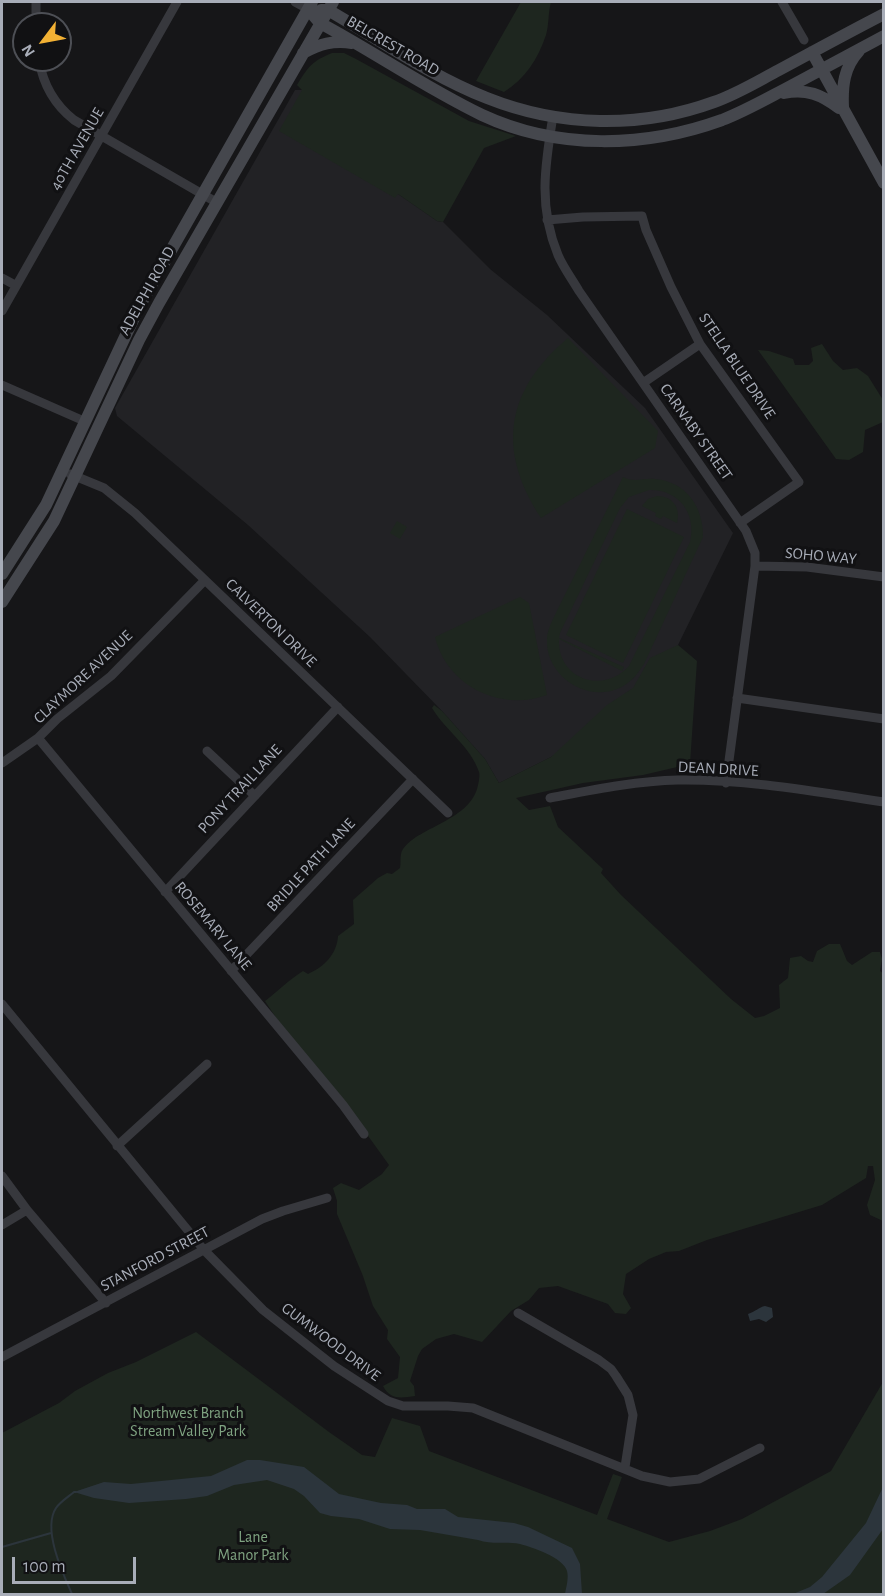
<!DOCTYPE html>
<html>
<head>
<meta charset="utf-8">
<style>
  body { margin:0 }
  #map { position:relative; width:885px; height:1596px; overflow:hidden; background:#161618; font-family:"Alegreya Sans",sans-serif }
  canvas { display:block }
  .frame { position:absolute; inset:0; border:3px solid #a8adb8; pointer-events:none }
  .north { position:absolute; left:12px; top:12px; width:60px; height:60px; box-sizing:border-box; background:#111113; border:2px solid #4d4f55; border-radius:50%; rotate:238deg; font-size:16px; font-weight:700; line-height:24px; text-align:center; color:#a8adb8 }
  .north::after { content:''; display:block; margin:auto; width:21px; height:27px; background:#f2b134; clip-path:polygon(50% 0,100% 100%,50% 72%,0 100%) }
  .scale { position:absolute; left:12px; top:1557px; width:124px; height:27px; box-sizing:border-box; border:3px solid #a8adb8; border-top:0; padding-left:8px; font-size:18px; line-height:21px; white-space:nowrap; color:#a8adb8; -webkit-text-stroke:4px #111113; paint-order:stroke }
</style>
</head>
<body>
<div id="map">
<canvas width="885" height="1596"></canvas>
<div class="frame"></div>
<div class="north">N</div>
<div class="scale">100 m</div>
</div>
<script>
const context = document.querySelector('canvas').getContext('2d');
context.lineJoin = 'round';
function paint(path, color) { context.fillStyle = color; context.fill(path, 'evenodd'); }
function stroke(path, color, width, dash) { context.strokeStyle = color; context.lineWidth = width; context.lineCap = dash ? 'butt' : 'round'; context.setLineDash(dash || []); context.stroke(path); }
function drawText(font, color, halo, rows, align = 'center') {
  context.font = font + ' "Alegreya Sans",sans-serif'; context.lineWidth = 6; context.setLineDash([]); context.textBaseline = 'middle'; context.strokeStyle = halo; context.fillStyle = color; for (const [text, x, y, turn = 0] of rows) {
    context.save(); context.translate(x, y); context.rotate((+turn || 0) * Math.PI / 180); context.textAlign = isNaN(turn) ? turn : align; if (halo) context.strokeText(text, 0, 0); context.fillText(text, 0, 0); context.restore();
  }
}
const built = new Path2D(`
  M295,90h7l96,104 39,27 6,1 47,47 57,46 98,93 88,125 -55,112 -33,58 -94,54 -52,26 -14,-24 -43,-48 -72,-74 -122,-112 -131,-109 -2,-8z`);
const green = new Path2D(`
  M521,2h30c-3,10 -2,23 -5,33 -8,24 -21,44 -42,57l-28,-11z
  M332,53h12l12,6 113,62 47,15 -32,12 -41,74 -6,-1 -39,-27 -3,4 -116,-67 23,-41 -5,-5c11,-18 15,-24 35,-32z
  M568,338l90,93 -3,17 -114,70c-45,-69 -35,-128 27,-180z
  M822,344l11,17 10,9 14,-2 11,8 15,24v22l-18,8 -2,22 -14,8 -13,-1 -78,-109 11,1 24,8 2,6h14l4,-4 -2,-13z
  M623,477c12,6 19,1 32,2 32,3 48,28 48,58l-59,127c-7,11 -14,20 -27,25 -33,13 -72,-15 -70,-50 0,-6 3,-13 5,-18zM649,490c29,-1 48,23 41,52l-61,124c-26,29 -72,13 -70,-27l63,32 2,-4 -65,-29 1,-5 60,-125 9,-11z
  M657,496c16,0 24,12 20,27l-14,-7 -2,3 -6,-3 1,-3 -14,-7 6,-7z
  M627,509l57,28 -61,126 -57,-28z
  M397,521l10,6 -7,12 -10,-6z
  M520,597l9,6 18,92c-47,17 -100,-9 -112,-58z
  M678,645l19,16 -7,103 -47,11 -60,8 -67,15 13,12 21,-4 8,21 45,42 -2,4 20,22 110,104 24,19 9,-2 16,-8 -1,-23 9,-7 2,-20 11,-2 7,5 5,1 4,-11 12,-7h11l7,17 5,4 20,-13h8l2,7 -2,12 4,3 -1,247 -13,-6 -3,-10 8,-25 -2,-14h-5l-2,12 -44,27 -115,35 -28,11 -13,1 -17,7 -23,15 -3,20 8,14 -5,6 -11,-1 -7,-9 -50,-18 -19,2 -10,12 -18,11 -29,31 -28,-8 -18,5 -14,10 -4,7 -8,25 4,5 1,10c-14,2 -25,4 -32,-10l15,-8 2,-21 -13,-18 1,-9 -15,-24 -10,-30 -26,-62v-13l-4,-13 8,-5 18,7 23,-16 7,-9 -36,-50 -69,-85 -19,-29c13,-10 25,-22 38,-30l5,3c16,-7 29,-20 30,-38l16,-12 -1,-24 25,-22 9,-5 5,1 8,-6c1,-4 0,-10 1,-14 8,-26 70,-31 77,-69 1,-4 2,-10 1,-13 -8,-25 -34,-42 -47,-64l2,-3 8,6 43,48 14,24 52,-26 56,-52 26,-17 17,-30z
  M196,1332l133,100 33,23 13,2 17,-39 28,8 9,25 168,64 16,-41 9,3 -15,42 62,23 41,-11 32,-12 89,-48 52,-89v212h-881v-161l57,-30 16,-12 33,-18 28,-11z`);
const water = new Path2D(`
  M765,1306l7,2 1,9 -7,5 -7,-3 -9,2 -2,-7c7,-2 11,-7 17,-8z
  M247,1460h13l44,7 35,27 42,9 26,2 10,4h28l13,8 56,6 14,4 44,21 8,16 2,30h-17c1,-6 4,-16 2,-23 -3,-13 -35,-24 -47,-27 -14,-3 -28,1 -42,-4l-58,-10 -30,-1 -31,-10 -28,-3 -11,-3 -16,-17 -10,-7 -27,-9 -33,5 -27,11 -21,3 -57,4 -35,-5 -20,-6 30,-10 27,2 80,-8z
  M883,1487v42l-33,46 -27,19h-30l17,-7 12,-10 44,-54z`);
const stream = new Path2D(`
  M2,1547l49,-14
  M72,1594c-9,-20 -30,-65 -16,-86 4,-6 12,-11 18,-16h2`);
const street = new Path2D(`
  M295,2l13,7
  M782,2l22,38
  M36,24v-22
  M39,60c4,24 16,45 35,60l142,82
  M553,116c-8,49 -15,91 5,139 5,12 14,24 21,36l167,240 9,22v13l-29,217
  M547,220l36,-3 59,-1 4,14 25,57 29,57 99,138 -59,41
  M2,278l13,7
  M2,311l175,-309
  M643,383l57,-39
  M2,385l82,36
  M70,474l34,14 31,25 313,300
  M755,566l52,1 77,10
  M737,698l147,21
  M38,738l305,367 21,29
  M207,751l48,45
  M2,763l36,-25 19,-19 54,-43 94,-96
  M550,798c42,-8 85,-17 128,-18 67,-1 139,12 206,22
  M165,892l173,-185
  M231,971l182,-192
  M2,1004l202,246 59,60 71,56 54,35 15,5h45l25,2 169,68 28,6 29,-3 61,-31
  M117,1146l90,-82
  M2,1176l25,34 79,93
  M2,1225l25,-15
  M518,1313l81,47 12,9 5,7 12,19 5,20 -8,52
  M2,1357l260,-138 21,-8 44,-13`);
const secondary = new Path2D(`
  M308,9l12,14c54,29 106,65 162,92 75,35 163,33 240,5 23,-9 44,-21 65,-32 33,-18 65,-35 97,-52
  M321,10h7c52,30 103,66 159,88 73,29 153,31 227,4 23,-8 44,-21 65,-32 35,-19 70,-38 105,-56
  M812,52l72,131
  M303,53c17,-9 30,-13 49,-10
  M784,93c22,-5 38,2 55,15
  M843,107c-1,-21 1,-40 16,-56
  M2,574l44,-69 94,-200 172,-303
  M2,602l52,-81 85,-181 20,-37 174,-301`);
const streetNames = [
  ["BELCREST ROAD",393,46,30],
  ["40TH AVENUE",77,149,-60],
  ["ADELPHI ROAD",147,291,-61],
  ["STELLA BLUE DRIVE",737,366,56],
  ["CARNABY STREET",696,432,55],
  ["SOHO WAY",821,556,5],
  ["CALVERTON DRIVE",271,623,44],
  ["CLAYMORE AVENUE",83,677,-43],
  ["DEAN DRIVE",718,769,3],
  ["PONY TRAIL LANE",240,789,-47],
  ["BRIDLE PATH LANE",311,865,-47],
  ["ROSEMARY LANE",213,926,50],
  ["STANFORD STREET",155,1259,-28],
  ["GUMWOOD DRIVE",331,1342,37]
];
const parkNames = [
  ["Northwest Branch",188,1413],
  ["Stream Valley Park",188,1431],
  ["Lane",253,1537],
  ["Manor Park",253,1555]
];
paint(built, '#222225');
paint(green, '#1e261f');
paint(water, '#2c353c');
stroke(stream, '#2c353c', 2);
stroke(street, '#37383d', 9);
stroke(secondary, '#45474d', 12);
drawText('16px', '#a8adb8', '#111113', streetNames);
drawText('16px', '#7fa381', '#111113', parkNames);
</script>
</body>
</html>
